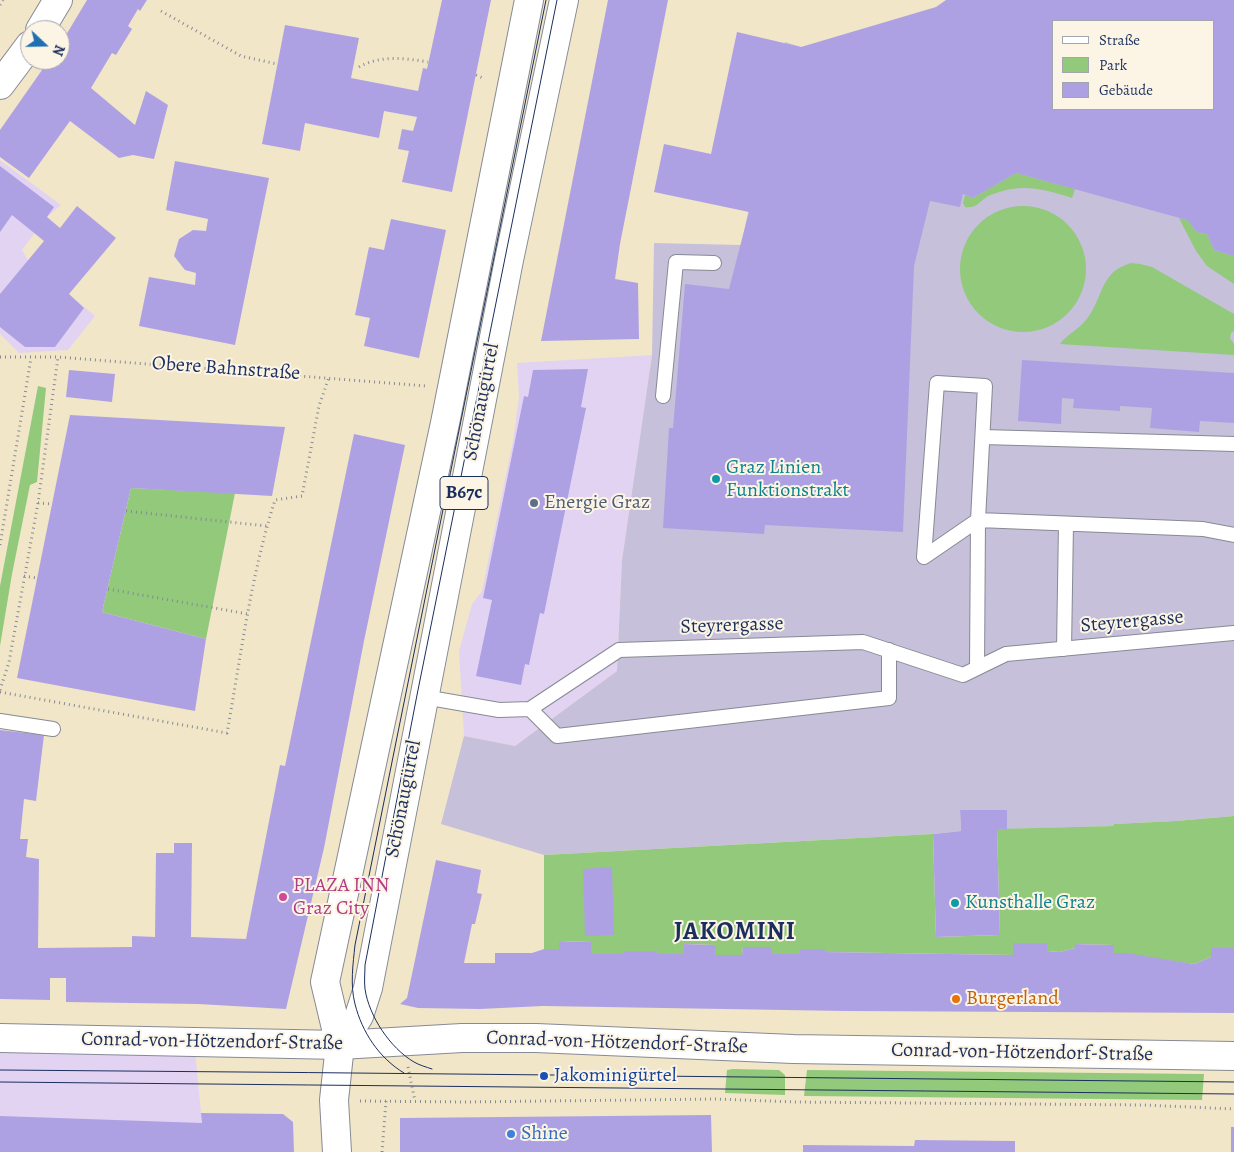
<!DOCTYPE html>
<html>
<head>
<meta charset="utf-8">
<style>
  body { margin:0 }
  #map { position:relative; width:1234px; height:1152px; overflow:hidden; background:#f2e6c9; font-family:Alegreya,serif }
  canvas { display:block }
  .legend { position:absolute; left:1052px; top:20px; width:162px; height:90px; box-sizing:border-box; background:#fcf5e5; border:1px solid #a2a6af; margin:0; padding:6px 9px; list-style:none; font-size:15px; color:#1b2f5e }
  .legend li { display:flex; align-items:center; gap:10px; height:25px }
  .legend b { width:25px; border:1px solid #a2a6af }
  .north { position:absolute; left:20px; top:20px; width:50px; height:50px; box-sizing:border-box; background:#fcf5e5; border:1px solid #a2a6af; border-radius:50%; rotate:111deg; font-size:14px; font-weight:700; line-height:20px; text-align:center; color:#1b2f5e }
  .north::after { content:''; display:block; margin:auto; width:18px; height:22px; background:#1f6fb2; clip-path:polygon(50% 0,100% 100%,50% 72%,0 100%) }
</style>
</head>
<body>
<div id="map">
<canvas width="1234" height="1152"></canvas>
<ul class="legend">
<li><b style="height:6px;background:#fff"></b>Straße</li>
<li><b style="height:14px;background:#92c97b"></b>Park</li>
<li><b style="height:14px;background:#aea1e3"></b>Gebäude</li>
</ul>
<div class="north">N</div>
</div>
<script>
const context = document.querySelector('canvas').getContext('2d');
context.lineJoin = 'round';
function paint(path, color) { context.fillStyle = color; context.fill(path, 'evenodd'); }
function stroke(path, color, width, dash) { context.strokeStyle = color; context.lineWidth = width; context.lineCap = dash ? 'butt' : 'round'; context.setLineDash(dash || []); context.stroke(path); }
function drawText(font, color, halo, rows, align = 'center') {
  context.font = font + ' Alegreya,serif'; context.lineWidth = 4; context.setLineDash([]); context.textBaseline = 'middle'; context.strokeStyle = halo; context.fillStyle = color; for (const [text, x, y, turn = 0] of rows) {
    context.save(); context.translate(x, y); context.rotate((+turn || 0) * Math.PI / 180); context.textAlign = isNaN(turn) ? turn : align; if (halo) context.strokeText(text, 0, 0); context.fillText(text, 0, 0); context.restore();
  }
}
const built = new Path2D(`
  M0,160l61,45 -14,12 -25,33 6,10 67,56 -27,34 -49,3 -19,-19z
  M652,355l-30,205 -5,111 -102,75 -51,-10 -5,-85 13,-47 10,-13 31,-150 6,-44 -2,-34z
  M0,1049l195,1 7,73 -202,29z`);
const industrial = new Path2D(`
  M1234,0v816l-58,5 -62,3v2l-107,3v-19h-47l1,21 -28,3 -389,21 -103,-31 23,-88 51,10 102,-75 5,-111 30,-205 2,-112 87,2 44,-203 16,5zM1053,21h160v88h-160z`);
const green = new Path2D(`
  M1016,173l59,16 -3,9c-23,-7 -45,-14 -69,-7 -5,1 -10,3 -15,5 -8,5 -12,13 -23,11l-2,-4 2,-8 8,3z
  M960 269a63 63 0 1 1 126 0a63 63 0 1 1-126 0Z
  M1179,218l8,2 10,12 10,2 7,16 20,6v28l-27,-18 -11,-15z
  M1131,263l9,1 12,3 82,47v17l-3,2 -1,5 4,6v11l-174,-11c5,-8 19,-15 26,-24 18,-22 13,-48 45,-57z
  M38,386l8,2 -9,94 -7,3 -18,89 -12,72v-60z
  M131,488l104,5 -29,146 -104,-27z
  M1234,816v132h-23v9l-17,7 -80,-11v-8l-39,-1v4l-15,4 -13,-1v-8h-34v12l-188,-3 -1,-3h-24v5h-29v-7h-28l-1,8h-27v-10l-30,-1 -1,10h-27v-3h-33l-1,3h-32v-12l-32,-1v8h-15v-94l389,-21 3,103 64,-2 -3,-106 117,-3v-2l62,-3z
  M733,1069l46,1 6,5v20l-60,-2 2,-23z
  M807,1070l397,4 -2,26 -398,-4z`);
const building = new Path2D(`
  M87,0h60l-7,11 -2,-2 -10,17 4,3 -16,26 -4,-2 -21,35 44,37 11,-34 22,14 -14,54 -21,-4 -14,3 -49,-37 -41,57 -29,-21v-27l49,-70h11v-15z
  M442,0h49l-39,192 -50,-10 7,-31 -11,-2 4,-20 11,2 4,-14 -33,-6 -5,27 -74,-15 -5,28 -38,-7 23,-119 74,13 -8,40 67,13 5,-23 4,1z
  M608,0h60l-48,244 -5,35 23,4 1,56 -98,2z
  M946,0h288v256l-20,-6 -7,-16 -10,-2 -10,-12 -171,-47 -43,25 -10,-4 -3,13 -30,-6 -16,65 -11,266 -138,-7 -1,9 -101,-6 6,-100h4l12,-144 44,5 20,-77 -95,-20 10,-48 47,10 26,-122 64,15 135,-40zM1053,21h160v88h-160z
  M175,161l94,17 -34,167 -96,-19 10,-49 46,8 1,-12 -11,-3 -11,-14 5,-17 14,-9 13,1 2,-12 -42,-9z
  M0,166l54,41 -7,10 13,11 17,-22 39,32 -47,56 15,14 -29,39h-30l-25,-20v-33l44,-53 -32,-26 -12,17z
  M391,219l55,11 -27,128 -55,-12 6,-28 -15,-3 14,-68 15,3z
  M1022,360l212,13v50l-34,-2 -1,11 -49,-4 2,-20 -32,-2v5l-47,-3 1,-9 -12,-1 -1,26 -43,-3z
  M588,369l-7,38 5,1 -42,206 -4,-1 -11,52 -4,-1 -4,21 -45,-9 16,-76 -9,-2 41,-202 4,1 5,-27z
  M69,370l46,4 -3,28 -46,-5z
  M70,415l215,12 -13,69 -141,-8 -29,124 104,27 -11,72 -178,-33z
  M354,434l51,11 -41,196 -40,207 -38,161 -88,-5 -132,-2v-24h-16v22l-50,-1v-269l44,5 -8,66 -12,-2 -4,40h8l-2,18 13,2 -1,89 94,-1v-11l23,1 1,-84h18v-10h18l-1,94 55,2 34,-174 5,1z
  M960,810h47v19h-10l3,106 -64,2 -3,-103 28,-3z
  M436,860l45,10 -4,23 5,1 -7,30h-3l-8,39h31v-10h37l12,-4h15v-8l32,1v12h32v-3h34v3h27v-10l31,1v10h27l1,-8h28v7h29v-5h25v3l188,3v-12h34v8l13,1 15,-4v-4l39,1v8h12l68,11 17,-7v-9h23v65l-389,-2 -302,-5 -63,3 -62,-1 -18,-4 7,-6z
  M612,867l2,68 -29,1 -2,-67z
  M201,1113l82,1 10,8 1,30h-294v-36l202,7z
  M711,1115l1,37h-312v-34z
  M1231,1127h3v25h-3z
  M915,1140l100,1v11h-212v-7l111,1z`);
const path = new Path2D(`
  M0,5l3,-5
  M161,11l80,45 36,8
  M359,67c22,-12 45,-9 69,-5
  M476,75l9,4
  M0,357h58l368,29
  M38,503l14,1
  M126,511l141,15
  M0,545l31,-187
  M24,576l13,2
  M108,589l140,25
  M0,690l9,-28 29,-159 20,-146
  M0,692l227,41c14,-78 24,-158 48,-233l27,-4 17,-90 10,-29
  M408,1067l7,34
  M360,1101l105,1 251,-3 79,3 349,3 90,4
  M382,1152l4,-51`);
const service = new Path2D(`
  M663,396l13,-134 38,1
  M983,437l251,7
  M924,557l13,-174 48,3 -7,134 -1,148
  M924,557l54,-37 225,9 31,6
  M1064,649l2,-125
  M424,697l75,13 31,-1 89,-59 244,-8 100,33 43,-21 228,-21
  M530,709l27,27 332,-38v-48
  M0,721l53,8`);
const minor = new Path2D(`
  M40,30l18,-30
  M0,85l30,-40
  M337,1152l-3,-52 6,-55`);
const primary = new Path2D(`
  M0,1038l340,7 122,-7h74l257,11 441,7
  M340,1045l19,-29 9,-28 141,-728 55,-260
  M340,1045l-15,-63 120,-559 84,-423`);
const tram = new Path2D(`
  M432,1069c-6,-2 -13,-4 -18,-7 -24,-14 -45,-46 -49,-73 -1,-8 0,-16 0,-24l52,-270 140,-695
  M0,1070c411,3 823,8 1234,12
  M404,1073c-25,-15 -42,-41 -49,-69 -5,-19 -2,-40 0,-59l191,-945
  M0,1082l1234,12`);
const markers = [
  [716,479,5,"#0f9aa8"],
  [534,503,5,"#5c6f8a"],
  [283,897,5,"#d1479c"],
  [955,903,5,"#0f9aa8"],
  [956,999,5,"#e8710a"],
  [544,1076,5,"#1a4fb4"],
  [511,1134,5,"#3f7fe0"]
];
const shields = [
  [464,493,48]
];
const shieldNames = [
  ["B67c",464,493]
];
const streetNames = [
  ["Obere Bahnstraße",226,369,4],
  ["Schönaugürtel",482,402,-79],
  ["Steyrergasse",1132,622,-5],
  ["Steyrergasse",732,626,-2],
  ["Schönaugürtel",404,799,-79],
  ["Conrad-von-Hötzendorf-Straße",212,1042,1],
  ["Conrad-von-Hötzendorf-Straße",617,1043,2],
  ["Conrad-von-Hötzendorf-Straße",1022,1053,1]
];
const cultureNames = [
  ["Graz Linien",726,468],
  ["Funktionstrakt",726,491],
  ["Kunsthalle Graz",965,903]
];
const serviceNames = [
  ["Energie Graz",544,503]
];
const hotelNames = [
  ["PLAZA INN",293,886],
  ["Graz City",293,909]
];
const foodNames = [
  ["Burgerland",966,999]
];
const transitNames = [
  ["Jakominigürtel",554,1076]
];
const shopNames = [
  ["Shine",521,1134]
];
const districtNames = [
  ["JAKOMINI",735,933]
];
paint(built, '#e3d3f2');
paint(industrial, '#c6c0da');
paint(green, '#92c97b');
paint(building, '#aea1e3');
stroke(service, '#868a94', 16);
stroke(minor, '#868a94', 30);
stroke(primary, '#868a94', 30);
stroke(path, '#868a94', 3, [1, 4]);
stroke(service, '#fff', 14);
stroke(minor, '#fff', 28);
stroke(primary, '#fff', 28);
stroke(tram, '#1b2f5e', 1);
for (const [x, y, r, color] of markers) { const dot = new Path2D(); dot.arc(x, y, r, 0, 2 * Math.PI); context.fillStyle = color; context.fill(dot); stroke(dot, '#fcf5e5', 2); }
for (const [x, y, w] of shields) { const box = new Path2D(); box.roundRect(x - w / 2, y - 16.5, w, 33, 4); context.fillStyle = '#fcf5e5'; context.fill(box); stroke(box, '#1b2f5e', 1); }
drawText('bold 19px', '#1b2f5e', null, shieldNames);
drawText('20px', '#1b2f5e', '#fcf5e5', streetNames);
drawText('20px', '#0d838f', '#fcf5e5', cultureNames, 'left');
drawText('20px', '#4e5e75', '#fcf5e5', serviceNames, 'left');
drawText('20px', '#b23c85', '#fcf5e5', hotelNames, 'left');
drawText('20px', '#c56008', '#fcf5e5', foodNames, 'left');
drawText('20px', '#164399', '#fcf5e5', transitNames, 'left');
drawText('20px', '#366cbe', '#fcf5e5', shopNames, 'left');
context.letterSpacing = '1px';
drawText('bold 25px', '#1b2f5e', '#fcf5e5', districtNames);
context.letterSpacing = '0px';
</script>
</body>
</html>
